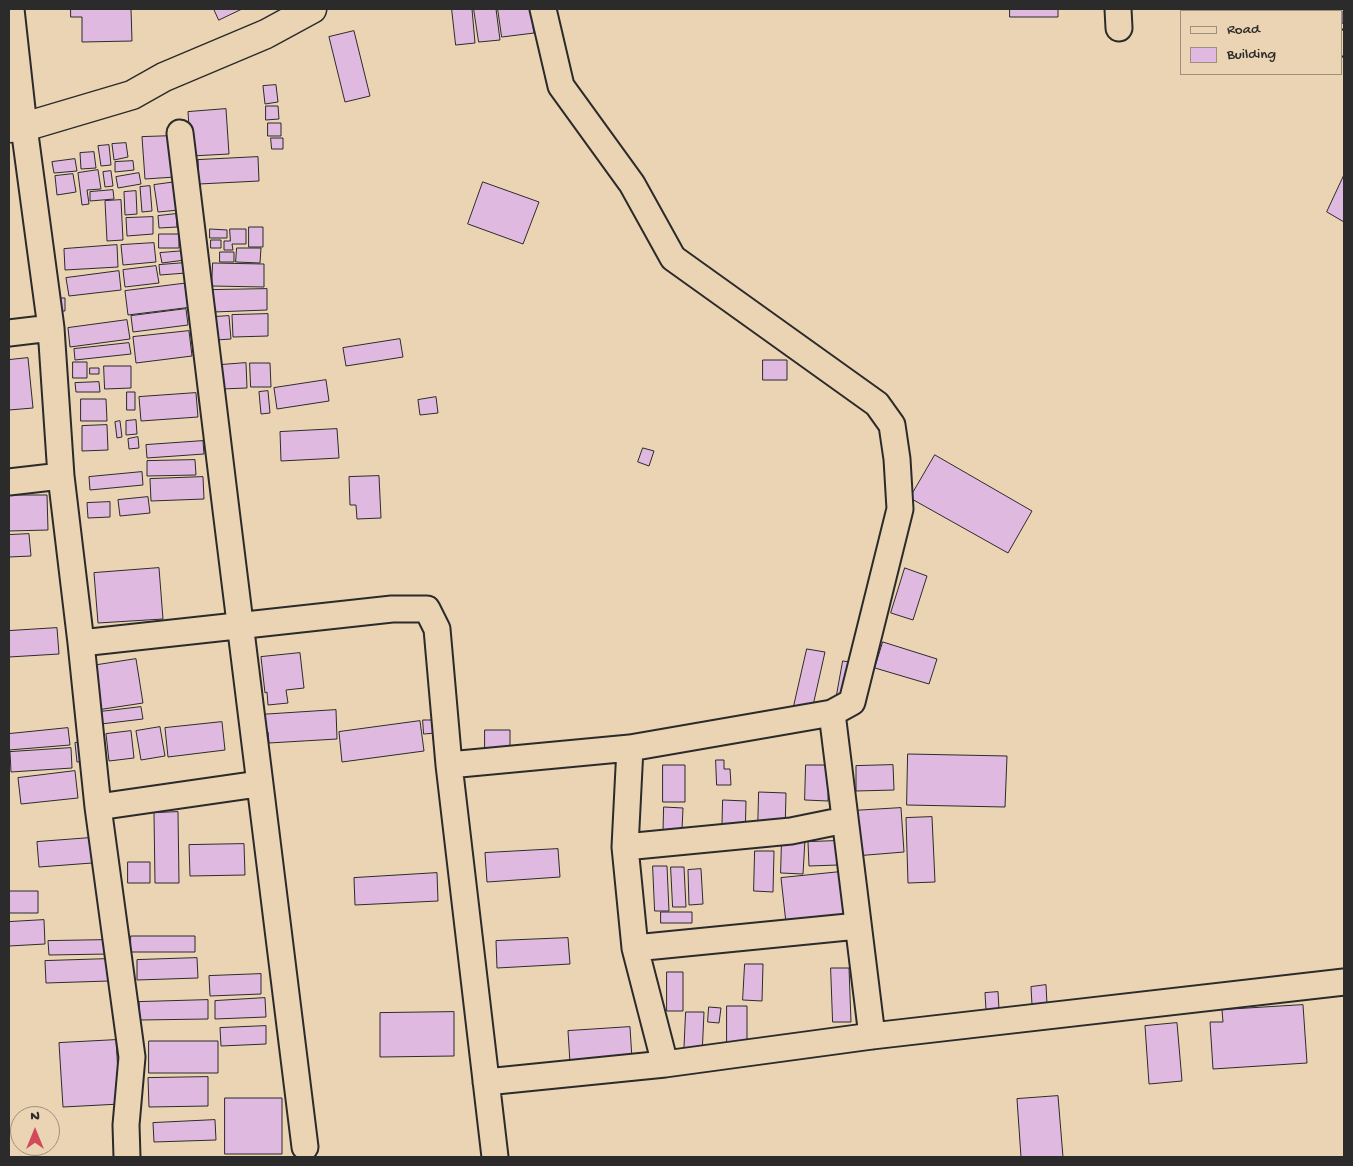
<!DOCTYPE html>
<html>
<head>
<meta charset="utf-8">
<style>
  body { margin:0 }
  #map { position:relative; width:1353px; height:1166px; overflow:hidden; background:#ead4b3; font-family:"Gochi Hand",sans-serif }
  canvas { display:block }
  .frame { position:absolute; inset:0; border:10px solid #2b2b2b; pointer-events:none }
  .legend { position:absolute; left:1180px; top:10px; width:162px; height:65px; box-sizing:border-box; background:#ead4b3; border:1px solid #9e907d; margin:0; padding:6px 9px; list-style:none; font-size:15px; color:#2b2b2b }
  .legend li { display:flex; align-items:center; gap:10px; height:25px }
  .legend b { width:25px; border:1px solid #9e907d }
  .north { position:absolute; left:10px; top:1106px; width:50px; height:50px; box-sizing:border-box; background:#ead4b3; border:1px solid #9e907d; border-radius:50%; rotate:0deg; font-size:14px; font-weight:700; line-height:20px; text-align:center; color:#2b2b2b }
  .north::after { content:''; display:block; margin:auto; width:18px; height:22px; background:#d1495b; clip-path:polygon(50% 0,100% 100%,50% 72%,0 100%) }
</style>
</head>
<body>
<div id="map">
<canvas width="1353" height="1166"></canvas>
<div class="frame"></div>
<ul class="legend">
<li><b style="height:6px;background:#ead4b3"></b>Road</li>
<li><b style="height:14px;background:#e0b9e1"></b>Building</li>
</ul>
<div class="north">N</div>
</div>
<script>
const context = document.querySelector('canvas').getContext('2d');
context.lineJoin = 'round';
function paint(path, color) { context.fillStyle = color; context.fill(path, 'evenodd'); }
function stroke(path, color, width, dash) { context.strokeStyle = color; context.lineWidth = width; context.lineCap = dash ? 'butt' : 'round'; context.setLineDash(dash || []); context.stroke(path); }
const building = new Path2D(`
  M71,9h60l1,32 -50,1v-25h-11z
  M214,9h28l-23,11z
  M452,9h20l3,34 -19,2z
  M474,9h22l4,31 -21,2z
  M498,9h32l4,24 -32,4z
  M1010,9h48v8h-48z
  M1330,9h14v15l-2,-1v-12h-13z
  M354,31l16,65 -25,6 -16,-65z
  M276,85l2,17 -13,2 -2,-18z
  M266,106h12l1,13 -13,1z
  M226,109l3,45 -38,2 -3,-44z
  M268,123h13v13h-13z
  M173,136l2,41 -30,2 -3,-42z
  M271,138h12v11h-11z
  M126,143l2,14 -14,3 -2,-16z
  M109,145l2,20 -10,1 -3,-20z
  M94,152l2,16 -15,1 -1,-16z
  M258,157l1,24 -60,3 -1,-24z
  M75,159l2,12 -23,2 -2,-11z
  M133,161l1,9 -19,2v-10z
  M98,170l3,19 -14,1 2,14 -7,1 -4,-32z
  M111,171l2,15 -8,1 -2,-15z
  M139,173l2,11 -23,4 -2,-11z
  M73,174l3,18 -19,3 -2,-19z
  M1344,175v47l-17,-10z
  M176,182l3,28 -21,2 -4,-27z
  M483,182l56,20 -16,42 -55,-20z
  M150,186l2,25 -10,1 -2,-25z
  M113,190l1,9 -24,2v-9z
  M136,191l1,23 -12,1 -1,-23z
  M121,200l2,40 -16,1 -2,-40z
  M176,214l1,13 -18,1 -1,-12z
  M153,217v17l-26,2 -1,-18z
  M249,227h14v20h-14z
  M210,229l17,1v8h-17z
  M230,229h16v15h-14l1,6h-9v-9h6z
  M159,234h20v14h-20z
  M211,240h10v8h-10z
  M154,243l2,19 -33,3 -2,-20z
  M117,245l1,22 -53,3 -1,-21z
  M237,248h24l-1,15 -24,-1z
  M184,251l1,9 -23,3 -2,-10z
  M220,252h14v10h-14z
  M185,263l1,10 -26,2 -1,-10z
  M213,263l51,1v23l-52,-1z
  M156,266l3,17 -34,4 -2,-17z
  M119,271l2,19 -52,6 -3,-18z
  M189,283l3,24 -64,8 -3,-24z
  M267,289v21l-54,2 -1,-22z
  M54,298h11v13h-11z
  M186,309l2,16 -55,7 -2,-16z
  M268,314v22l-35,1 -1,-22z
  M229,316l2,23 -15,1 -2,-23z
  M127,320l3,19 -60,8 -2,-19z
  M189,331l3,25 -56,7 -3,-26z
  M400,339l3,18 -57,9 -3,-18z
  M129,343l2,11 -56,6 -1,-11z
  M28,358l5,50 -24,2v-50z
  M763,360h24v20h-24z
  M73,362h14v16h-14z
  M246,363l1,25 -26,1 -1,-24z
  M250,363h20l1,24h-20z
  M104,366h27v22l-26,1z
  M90,368h9v6h-9z
  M326,380l3,21 -52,8 -3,-21z
  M99,382l1,10h-24l-1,-9z
  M268,391l2,22 -9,1 -2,-22z
  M127,392h8v18h-8z
  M196,393l2,24 -57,4 -2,-24z
  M436,397l2,16 -18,2 -2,-15z
  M81,399h25l1,22h-26z
  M136,420l1,14 -11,1v-14z
  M120,421l2,16 -5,1 -2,-16z
  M107,425l1,25 -26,1v-25z
  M337,429l2,29 -58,3 -1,-29z
  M138,437l1,11 -10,1 -1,-10z
  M203,441l1,13 -57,4 -1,-13z
  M643,448l11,3 -5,15 -11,-4z
  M935,455l97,56 -24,42 -98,-55z
  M195,460l1,15 -49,1v-15z
  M142,472l1,13 -53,5 -1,-13z
  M379,476l2,42 -24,1 -1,-14h-6l-1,-28z
  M203,477l1,22 -53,2 -1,-22z
  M9,495h38l1,35 -39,1z
  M148,497l2,16 -30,3 -2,-16z
  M110,502v15l-22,1 -1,-15z
  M29,534l2,22 -22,1v-22z
  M159,568l4,51 -65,4 -4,-50z
  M905,568l22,8 -14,44 -22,-7z
  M57,628l2,26 -50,3v-26z
  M883,642l54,17 -8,25 -54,-16z
  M807,649l18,3 -13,58 -18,-4z
  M300,653l4,35 -18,2 2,13 -20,2 -1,-13 -2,1 -4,-36z
  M136,659l7,44 -46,7 -6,-44z
  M843,661l13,2 -8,40 -12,-3z
  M141,707l2,12 -42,5 -2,-12z
  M336,710l1,29 -68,4 -1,-11 -9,1 -1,-18z
  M423,720h12v13l-11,1z
  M420,721l4,30 -82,11 -3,-30z
  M222,722l3,28 -57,7 -3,-29z
  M160,727l5,29 -24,4 -5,-29z
  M68,728l2,17 -61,5v-16z
  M485,730h25v19h-25z
  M131,731l3,27 -25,3 -3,-27z
  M88,741l2,20 -13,1 -2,-19z
  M71,748l1,20 -61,4 -1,-20z
  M908,754l99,2 -2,51 -98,-2z
  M716,760h8v9h6l1,16h-14z
  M663,765h22v37h-22z
  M806,765h23l-1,36 -23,-1z
  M893,765l1,25 -38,1v-25z
  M75,771l3,27 -57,6 -3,-26z
  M759,792l27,1 -1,40 -27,-1z
  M723,800l23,1 -1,42 -23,-1z
  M664,807l19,1 -2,43 -18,-1z
  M901,808l3,44 -49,4 -4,-45z
  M178,812l1,71h-24l-1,-70z
  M932,817l3,65 -27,1 -2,-65z
  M90,838l2,25 -53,4 -2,-25z
  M782,838l23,1 -2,35 -22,-1z
  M836,841l2,24 -29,1 -1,-24z
  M244,844l1,31 -55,1 -1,-31z
  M558,849l2,28 -73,5 -2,-29z
  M755,851h19l-1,41 -19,-1z
  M128,862h22v21h-22z
  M653,866h14l2,45h-14z
  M671,867h13l2,40h-13z
  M701,869l2,35 -14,1 -1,-35z
  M840,872l5,45 -59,6 -5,-45z
  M437,873l1,28 -83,4 -1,-27z
  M9,891h29v22h-29z
  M661,912h31v11h-31z
  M44,920l1,24 -36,2v-24z
  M131,936h64v16h-64z
  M568,938l2,26 -73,4 -1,-27z
  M107,940l1,14 -59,1 -1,-14z
  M197,958l1,20 -61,2v-20z
  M108,959l1,22 -63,2 -1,-22z
  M745,964h18l-1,37 -19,-1z
  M831,968h18l2,54h-18z
  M667,972h16v39h-16z
  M261,974v20l-51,2 -1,-20z
  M1046,985l1,19 -15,1 -1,-18z
  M998,992l1,17 -13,1 -1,-17z
  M265,998l1,19 -51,2v-18z
  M208,1000v19l-68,1 -1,-18z
  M1303,1005l4,58 -94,6 -3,-47h13l-1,-12z
  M727,1006h20v47h-20z
  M709,1007l12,1 -2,15 -11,-1z
  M454,1012v44l-74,1v-44z
  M686,1012h18l-2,44h-18z
  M1177,1023l5,58 -33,3 -4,-58z
  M266,1026v18l-45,2 -1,-18z
  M630,1027l2,32 -62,4 -2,-32z
  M116,1040l4,64 -57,3 -4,-64z
  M149,1041h69v32h-69z
  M208,1077v29l-59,1 -1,-29z
  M1058,1096l5,61h-42l-4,-58z
  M225,1098h57v56h-57z
  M215,1120l1,20 -62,2 -1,-19z`);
const minor = new Path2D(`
  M11,9l13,118 27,201 10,148
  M1118,9l1,19
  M1225,9v2
  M1342,43h2
  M180,133c42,338 81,676 125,1014
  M9,333l42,-5
  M9,482l52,-6 20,167 17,164 34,250 -6,68 1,32
  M81,643l311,-34h35l10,20 12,136 46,392
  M832,713l40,323
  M630,748l-5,99 10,101 30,116
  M449,765l181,-17 202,-35 20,-11 48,-193 -3,-50 -5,-34 -15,-21 -204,-146 -41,-74 -71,-98 -18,-77
  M98,807l160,-23
  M625,847l166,-16 54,-11
  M635,948l223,-22
  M486,1082l179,-18 207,-28 472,-54`);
const tertiary = new Path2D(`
  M9,128l15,-1 108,-32 32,-18 102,-43 46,-25`);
paint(building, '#e0b9e1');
stroke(building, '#2b2b2b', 1);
stroke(minor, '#2b2b2b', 29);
stroke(tertiary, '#2b2b2b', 31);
stroke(minor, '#ead4b3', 25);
stroke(tertiary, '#ead4b3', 28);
</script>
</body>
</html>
